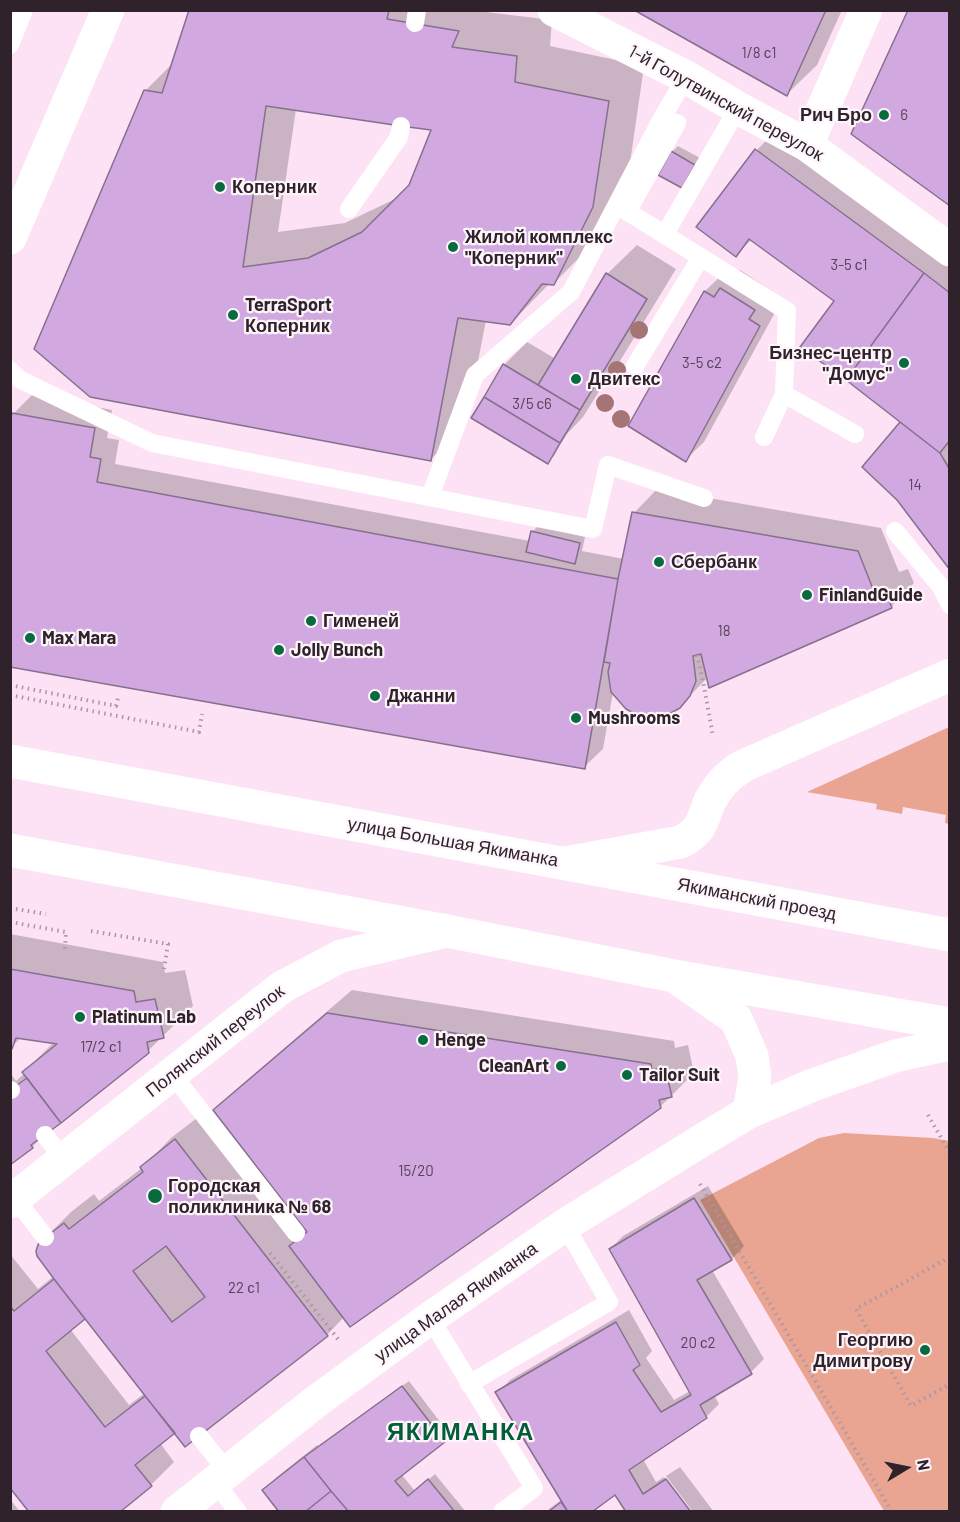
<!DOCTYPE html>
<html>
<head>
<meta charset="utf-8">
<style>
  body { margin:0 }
  #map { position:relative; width:960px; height:1522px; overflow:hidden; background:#fde1f5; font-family:Barlow,sans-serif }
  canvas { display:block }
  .frame { position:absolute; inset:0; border:12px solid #2f222b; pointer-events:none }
  .north { position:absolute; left:876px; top:1438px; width:60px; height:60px; -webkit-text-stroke:4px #fdf5fa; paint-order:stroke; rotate:80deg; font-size:16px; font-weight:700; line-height:24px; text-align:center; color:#2f222b }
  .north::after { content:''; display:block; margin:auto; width:21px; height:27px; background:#2f222b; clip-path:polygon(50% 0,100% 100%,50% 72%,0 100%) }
</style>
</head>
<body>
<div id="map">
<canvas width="960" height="1522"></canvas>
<div class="frame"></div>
<div class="north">N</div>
</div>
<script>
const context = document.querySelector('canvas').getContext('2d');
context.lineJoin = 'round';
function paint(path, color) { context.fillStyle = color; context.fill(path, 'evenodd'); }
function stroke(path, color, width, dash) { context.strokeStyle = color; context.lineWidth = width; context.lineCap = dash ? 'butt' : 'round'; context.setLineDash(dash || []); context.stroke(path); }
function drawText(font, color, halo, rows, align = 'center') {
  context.font = font + ' Barlow,sans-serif'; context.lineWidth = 4.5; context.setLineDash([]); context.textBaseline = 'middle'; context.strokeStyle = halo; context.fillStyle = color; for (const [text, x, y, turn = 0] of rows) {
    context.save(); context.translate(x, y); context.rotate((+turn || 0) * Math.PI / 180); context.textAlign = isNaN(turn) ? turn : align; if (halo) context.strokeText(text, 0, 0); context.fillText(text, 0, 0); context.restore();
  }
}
const green = new Path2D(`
  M949,727v97l-4,-1 1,-8 -43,-8 -1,7 -26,-5 1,-5 -70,-12z
  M844,1133l89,5 16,3v370h-65l-184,-311 119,-62z`);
const shadow = new Path2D(`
  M190,10h297l-1,2 66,8 -2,26 94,20 -15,104 -39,77 -36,36h-4l-40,41 -24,-4 -20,104 -35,35 -340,-63 54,-305 28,-28zM296,109l137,20 -23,57 -11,11 -54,26 -67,9z
  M637,10h205l-25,55 -30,29z
  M786,120l164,122v326l-52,-69 -34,-33 38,-44 -66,-121 -84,-62 -16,16 -38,-28 59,-77z
  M678,146l22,12 -12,22 -16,-28z
  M637,245l39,24 -67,110 -6,6 -20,32 -17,18 -12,21 -6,6 -44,-97 23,-23 29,17 51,-85z
  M740,270l32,21 -5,9 11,7 -74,135 -19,18 -55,-35 75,-134 19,-18 8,5z
  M32,395l80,15 -5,28 12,2 -4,24 415,77 2,-9 6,-6 47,11 -3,14 42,8 10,-46 23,-24 224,39 18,44 9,-3 6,14 -23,24 -183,70 -29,30 -66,-15 -10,57 -19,18 -574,-102 3,-251z
  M10,934l153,28 2,11 20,-3 8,36 -45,45 -101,81 -15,15 -22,16v-90l6,8 9,-8 -1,-1 30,-30 -32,-5 -12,11z
  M352,990l322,51 1,7 13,-3 6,28 -34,34 -316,210 -17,18 -152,96 -15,12 14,19 -23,23 -141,1v-232l28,35 16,-13 -14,-33 31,-31 23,-18 5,7 43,-33 29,-30 35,-27 96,124 5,-5 -92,-120 24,-23zM86,1316l59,77 -16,12 -59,-76z
  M708,1186l36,60 -12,13 -20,11 52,89 -13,13 -37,23 5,9 -13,13 -63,42 13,23 8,-5 25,35 -74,-19 -25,18 -45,1 16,-12 -64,-107 13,-13 119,-70 23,41 -6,7 28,42 16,-9 -80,-142 13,-13z
  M409,1381l41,54 -49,39 14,17 20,-17 31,38h-185l-17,-22 13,-13 40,-32 1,1z
  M680,1467l34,45h-21l-27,-36z
  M10,1499l10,13h-10z`);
const building = new Path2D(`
  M189,10h200l-2,9 72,12 -7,16 65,9 -2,26 94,19 -16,106 -39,78 -12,-1 -32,41 -52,-7 -27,143 -341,-64 -56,-48 110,-259 18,3zM266,106l135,20 30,4 -22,55 -47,47 -54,26 -65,9z
  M634,10h192l-39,86z
  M908,10h42v196l-99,-72z
  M755,149l169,124 -78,107 -46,-33 34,-46 -85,-62 -13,18 -40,-30z
  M671,151l24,14 -13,23 -24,-13z
  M606,273l41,26 -67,111 -42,-25z
  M924,273l26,20v147l-10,13 -94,-73z
  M720,288l35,22 -6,9 11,7 -74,136 -58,-36 76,-135 10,6z
  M503,364l77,46 -20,33 -76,-46z
  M484,397l76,46 -12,21 -77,-46z
  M12,413l83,15 -5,29 11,2 -4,23 521,97 -33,190 -575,-102v-245z
  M900,422l40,31 10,17v100l-53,-70 -35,-33z
  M632,512l226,39 17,43 10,-3 7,17 -183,80 -8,-34 -8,2 3,25 -6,15 -10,12 -20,11 -19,-2 -15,-8 -15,-17 -3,-20 2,-9 -6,-1 14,-83z
  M531,531l49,12 -5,21 -49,-12z
  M10,969l124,22 2,11 19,-3 9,39 -17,4 2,11 -88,70 -39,-51 35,-28 -41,-6 -4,11h-2z
  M327,1013l324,51 1,6 13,-3 7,30 -13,3 2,8 -311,219 -61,-81 18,-14 -94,-122z
  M27,1078l34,45 -30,22 2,3 -23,17v-75z
  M175,1139l153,197 -143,111 -131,-168 -17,-23 -1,-5 3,-9 25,-19 5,6 74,-57 -3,-5zM166,1246l39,51 -33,25 -39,-51z
  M694,1198l38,62 -35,20 55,94 -52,31 7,13 -78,52 14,24 23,-15 25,33h-65l-11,-17 -23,17h-24l-73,-120 121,-70 24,43 -7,5 28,42 30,-17 -82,-146z
  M54,1279l31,40 -39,32 59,76 40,-31 30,37 -40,32 17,21 -32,26h-91l-19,-24v-182l4,5z
  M402,1386l43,56 -50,39 13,15 20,-17 27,33h-106l-18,-21 -27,-34z
  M304,1457l27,34 -26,21h-26l-17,-22z
  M331,1491l18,21h-44z
  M561,1502l7,10h-20z`);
const path = new Path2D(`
  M697,655l6,26 10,55
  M10,685l106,21 2,-8
  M10,695l189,37 3,-18
  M10,908l36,6
  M10,922l56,10 -1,18
  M91,931l77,13 -4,25
  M928,1115l22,38
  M700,1184l192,328
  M270,1253l68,86
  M950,1257l-94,52 55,97 39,-22`);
const service = new Path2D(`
  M415,23l2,-13
  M10,45l14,-35
  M617,205l170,106 -3,83 71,40
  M349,209l50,-72 2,-11
  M627,212l50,-89
  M665,234l73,-126
  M635,366l66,-109
  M10,370l9,9 133,64 441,86 15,-64 96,33
  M764,437l20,-43
  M430,497l45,-122 96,-83 90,-172 25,-43
  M895,531l46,56 9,18
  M172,1074l124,159
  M10,1090h1
  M45,1135l19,25
  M15,1198l30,39
  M430,1318l104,170 -32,24
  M469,1384l140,-82 -44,-77
  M199,1436l28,35
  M214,1481l24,31`);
const minor = new Path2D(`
  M554,10l132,67 52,31 69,37 143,105
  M807,145l59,-135
  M10,238l98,-228
  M674,976l62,43 16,37 3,21 -6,35
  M10,1202l272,-215 59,-31 106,-25
  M177,1512l137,-109 116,-85 135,-93 139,-86 45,-27 64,-27 82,-29 55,-12`);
const tertiary = new Path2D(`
  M565,863l116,-21c22,-12 20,-20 29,-41 8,-16 18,-26 33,-35l207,-91`);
const primary = new Path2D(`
  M10,761l940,174
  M10,850l437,81 227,45 276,48`);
const trees = [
  [639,330],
  [617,370],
  [605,403],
  [621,419]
];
const markers = [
  [884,115,6,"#086a3f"],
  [220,187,6,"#086a3f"],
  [453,247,6,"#086a3f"],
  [233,315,6,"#086a3f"],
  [904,363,6,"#086a3f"],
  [576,379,6,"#086a3f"],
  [659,562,6,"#086a3f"],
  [807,595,6,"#086a3f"],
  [311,621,6,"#086a3f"],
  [30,638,6,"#086a3f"],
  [279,650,6,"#086a3f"],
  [375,696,6,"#086a3f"],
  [576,718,6,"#086a3f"],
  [80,1017,6,"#086a3f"],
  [423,1040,6,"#086a3f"],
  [561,1066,6,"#086a3f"],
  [627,1075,6,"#086a3f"],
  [155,1196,8,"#086a3f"],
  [925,1350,6,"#086a3f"]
];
const numberNames = [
  ["1/8 с1",759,53],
  ["6",904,115],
  ["3-5 с1",849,265],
  ["3-5 с2",702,363],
  ["3/5 с6",532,404],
  ["14",915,485],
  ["18",724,631],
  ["17/2 с1",101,1047],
  ["15/20",416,1171],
  ["22 с1",244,1288],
  ["20 с2",698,1343]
];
const streetNames = [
  ["1-й Голутвинский переулок",726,103,29],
  ["улица Большая Якиманка",453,842,10],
  ["Якиманский проезд",757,899,11],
  ["Полянский переулок",215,1041,-38],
  ["улица Малая Якиманка",456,1302,-35]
];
const poiNames = [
  ["Рич Бро",872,115,"right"],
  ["Коперник",232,187],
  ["Жилой комплекс",465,237],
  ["\"Коперник\"",465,258],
  ["TerraSport",245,305],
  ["Коперник",245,326],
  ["Бизнес-центр",892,353,"right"],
  ["\"Домус\"",892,374,"right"],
  ["Двитекс",588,379],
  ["Сбербанк",671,562],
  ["FinlandGuide",819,595],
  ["Гименей",323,621],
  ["Max Mara",42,638],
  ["Jolly Bunch",291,650],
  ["Джанни",387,696],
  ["Mushrooms",588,718],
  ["Platinum Lab",92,1017],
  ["Henge",435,1040],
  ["CleanArt",549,1066,"right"],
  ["Tailor Suit",639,1075],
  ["Городская",168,1186],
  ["поликлиника № 68",168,1207],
  ["Георгию",913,1340,"right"],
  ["Димитрову",913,1361,"right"]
];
const districtNames = [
  ["ЯКИМАНКА",461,1432]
];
paint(green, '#e9a591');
paint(shadow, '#0003');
paint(building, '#d2a8e1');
stroke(building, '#85708d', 1.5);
stroke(path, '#ac96a6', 4, [1.5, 4.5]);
stroke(service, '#fff', 18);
stroke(minor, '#fff', 33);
stroke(tertiary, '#fff', 33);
stroke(primary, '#fff', 33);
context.fillStyle = '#a47574';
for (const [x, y] of trees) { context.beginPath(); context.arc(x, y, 9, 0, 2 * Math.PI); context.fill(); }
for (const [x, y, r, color] of markers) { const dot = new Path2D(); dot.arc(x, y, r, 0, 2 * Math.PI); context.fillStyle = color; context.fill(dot); stroke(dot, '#fdf5fa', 2); }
drawText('15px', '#584458', null, numberNames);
drawText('18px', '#2f222b', '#fdf5fa', streetNames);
drawText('bold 18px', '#2f222b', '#fdf5fa', poiNames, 'left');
context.letterSpacing = '1.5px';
drawText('bold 24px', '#035e37', '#fdf5fa', districtNames);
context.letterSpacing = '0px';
</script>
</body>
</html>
